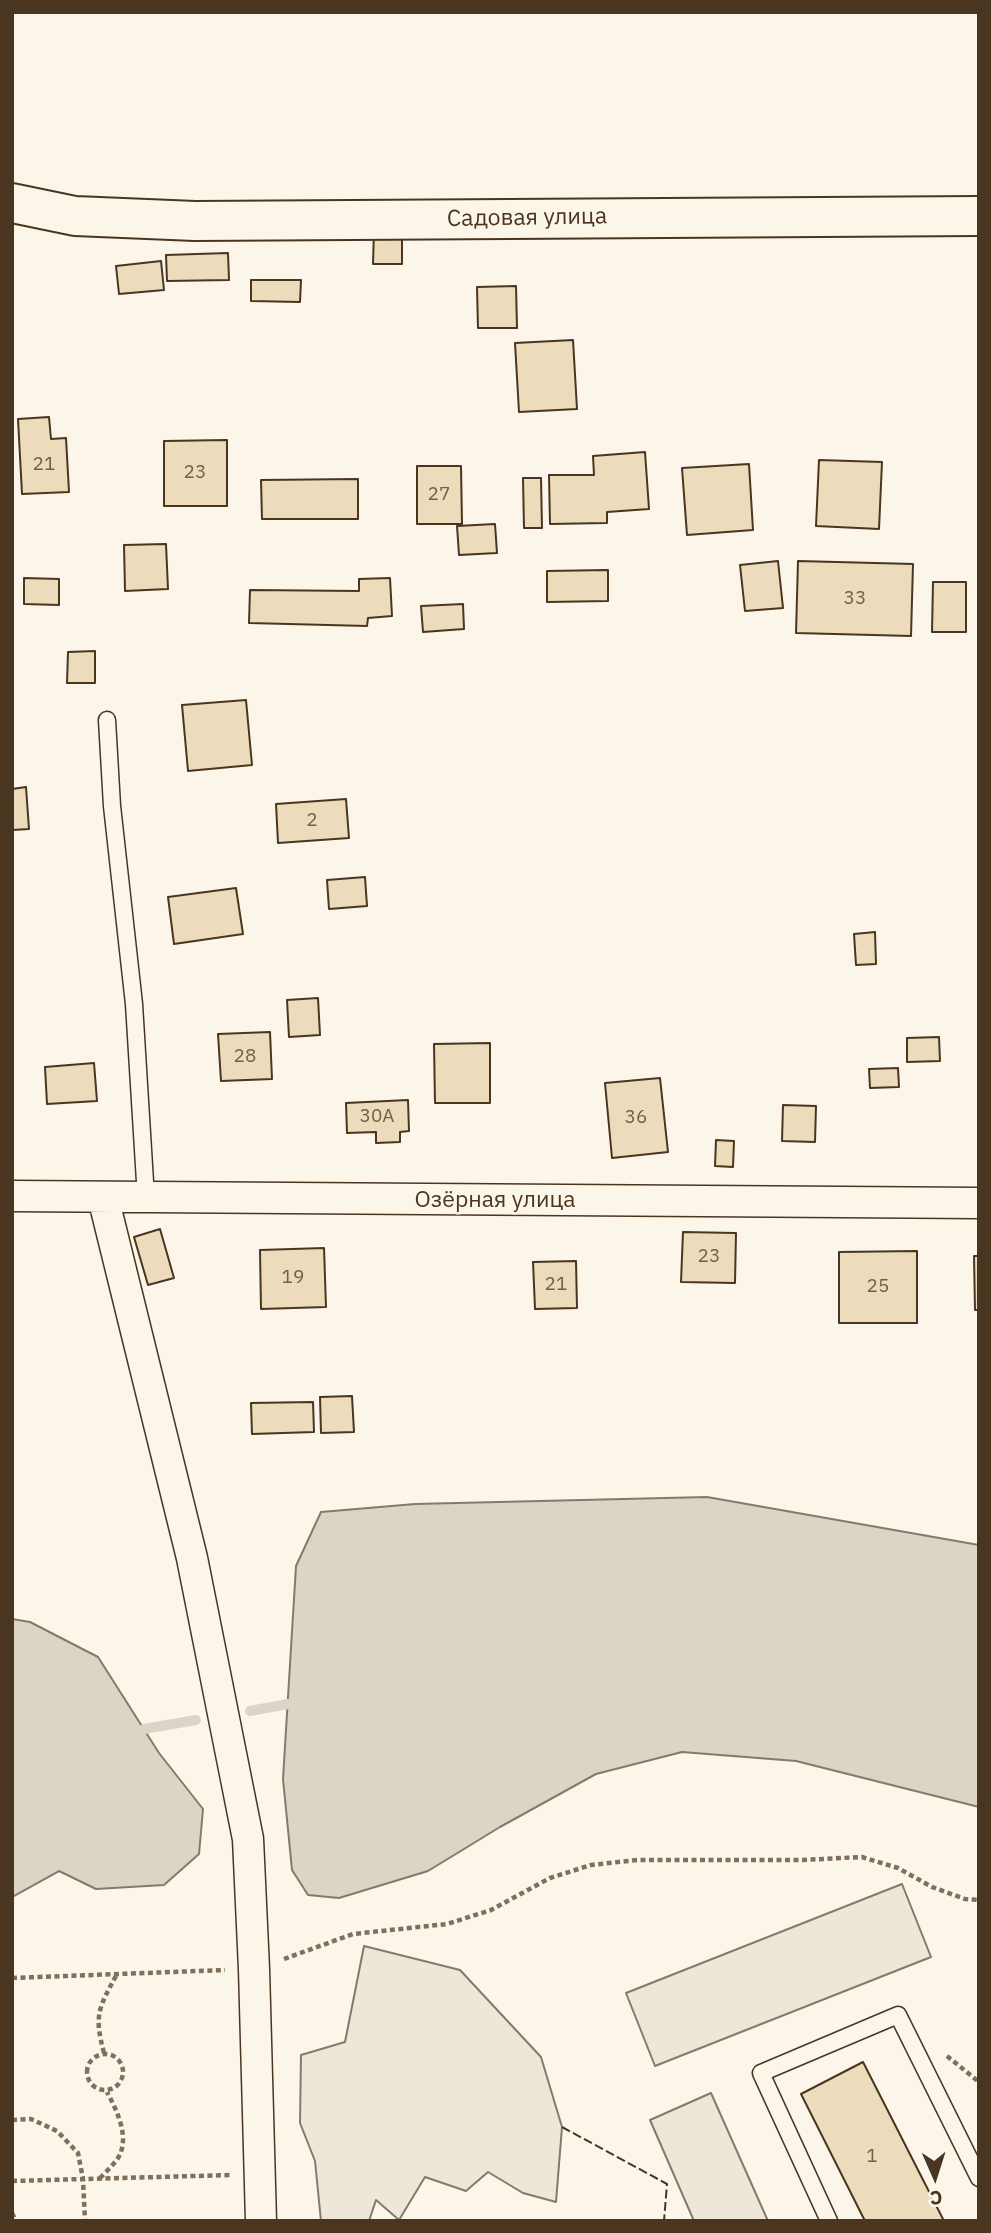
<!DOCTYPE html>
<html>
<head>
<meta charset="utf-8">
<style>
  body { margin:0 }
  #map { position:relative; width:991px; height:2233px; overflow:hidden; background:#fbf6e9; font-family:"IBM Plex Sans",sans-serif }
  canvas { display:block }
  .frame { position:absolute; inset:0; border:14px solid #4a3520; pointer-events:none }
  .north { position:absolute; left:900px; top:2142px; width:70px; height:70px; -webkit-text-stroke:5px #fbf6e9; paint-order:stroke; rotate:177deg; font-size:19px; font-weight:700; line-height:28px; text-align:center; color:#4a3520 }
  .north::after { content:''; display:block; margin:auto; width:24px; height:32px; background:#4a3520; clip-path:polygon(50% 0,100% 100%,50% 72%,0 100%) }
</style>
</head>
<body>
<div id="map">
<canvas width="991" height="2233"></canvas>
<div class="frame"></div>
<div class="north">С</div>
</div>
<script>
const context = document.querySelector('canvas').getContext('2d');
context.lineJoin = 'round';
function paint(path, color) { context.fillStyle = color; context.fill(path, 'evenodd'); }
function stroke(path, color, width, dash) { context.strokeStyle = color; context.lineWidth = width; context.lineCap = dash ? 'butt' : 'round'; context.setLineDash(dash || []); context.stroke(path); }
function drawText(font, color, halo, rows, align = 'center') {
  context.font = font + ' "IBM Plex Sans",sans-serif'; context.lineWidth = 5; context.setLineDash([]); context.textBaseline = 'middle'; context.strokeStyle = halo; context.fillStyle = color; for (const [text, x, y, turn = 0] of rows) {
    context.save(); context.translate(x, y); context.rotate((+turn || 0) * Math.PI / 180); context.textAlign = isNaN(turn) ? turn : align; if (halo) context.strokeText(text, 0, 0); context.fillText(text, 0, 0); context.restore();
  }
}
const green = new Path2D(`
  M364,1946l96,24 81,87 21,70 -6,75 -33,-9 -35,-21 -22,19 -41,-14 -26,43 -23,-20 -7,21h-48l-6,-60 -15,-38 1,-68 44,-13z
  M711,2093l57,128h-74l-44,-101z`);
const parking = new Path2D(`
  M902,1884l29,73 -276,109 -29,-73z`);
const water = new Path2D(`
  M707,1497l272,48v262l-183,-46 -114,-9 -86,22 -96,53 -72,44 -89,27 -31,-3 -16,-25 -9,-91 13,-213 25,-54 94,-8z
  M12,1619l18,3 68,35 61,96 44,56 -4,45 -35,31 -68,4 -37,-18 -47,26z`);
const stream = new Path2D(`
  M250,1711l38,-7
  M144,1729l52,-9`);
const building = new Path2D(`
  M374,230h28v34h-29z
  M228,253l1,27 -62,1 -1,-26z
  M161,261l3,29 -45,4 -3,-28z
  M251,280h50l-1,22 -49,-1z
  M516,286l1,42h-39l-1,-41z
  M573,340l4,69 -58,3 -4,-69z
  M49,417l2,22 15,-1 3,54 -47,2 -4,-75z
  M227,440v66h-63v-65z
  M645,452l4,57 -42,3v11l-57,1 -1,-49h45l-1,-19z
  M819,460l63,2 -3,67 -63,-3z
  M749,464l4,66 -66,5 -5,-67z
  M417,466h44l1,58h-45z
  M523,478h18l1,50h-18z
  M358,479v40h-96l-1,-39z
  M495,524l2,29 -38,2 -2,-29z
  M166,544l2,45 -43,2 -1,-46z
  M778,561l5,47 -38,3 -5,-46z
  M798,561l115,3 -2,72 -115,-3z
  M608,570v31l-61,1v-31z
  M24,578l35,1v26l-35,-1z
  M390,578l2,38 -24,2 -1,8 -118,-3 1,-33 109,1v-12z
  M933,582h33v50h-34z
  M463,604l1,25 -41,3 -2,-26z
  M95,651v32h-28l1,-31z
  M246,700l6,65 -64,6 -6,-66z
  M26,787l3,42 -17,1v-41z
  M346,799l3,39 -71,5 -2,-39z
  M365,877l2,29 -38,3 -2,-29z
  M236,888l7,46 -69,10 -6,-47z
  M875,932l1,32 -20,1 -2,-31z
  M318,998l2,37 -31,2 -2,-37z
  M270,1032l2,47 -51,2 -3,-47z
  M939,1037l1,24 -33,1v-24z
  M490,1043v60h-55l-1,-59z
  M94,1063l3,38 -50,3 -2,-37z
  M898,1068l1,19 -29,1 -1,-19z
  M660,1078l8,74 -56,6 -7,-75z
  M408,1100l1,31 -9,1v10l-24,1v-11l-29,1 -1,-30z
  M783,1105l33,1 -1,36 -33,-1z
  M716,1140l18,1 -1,26 -18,-1z
  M160,1229l14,49 -26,7 -14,-48z
  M683,1232l53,1 -1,50 -54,-1z
  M324,1248l2,59 -65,2 -1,-59z
  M917,1251v72h-78v-71z
  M974,1256h5v54h-4z
  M576,1261l1,47 -42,1 -2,-47z
  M352,1396l2,36 -33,1 -1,-36z
  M313,1402l1,30 -62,2 -1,-31z
  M863,2062l81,159h-79l-64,-127z`);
const path = new Path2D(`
  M284,1959l69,-25 94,-10 44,-14 59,-32 41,-13 46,-5h165l60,-3 36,11 34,19 33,12 14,1
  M12,1978l213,-8
  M104,2053c-10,-38 -6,-44 13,-79
  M87 2072a18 18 0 1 1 36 0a18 18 0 1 1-36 0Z
  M947,2056l32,26
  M12,2120l19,-1 26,12 21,22 5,26 2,42
  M100,2178c5,-5 11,-11 16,-17 16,-21 1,-50 -9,-69
  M12,2181l219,-6
  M12,2213l4,8`);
const lane = new Path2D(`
  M107,720l5,86 22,198 12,194
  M829,2221l-68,-148 137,-58 81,163`);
const street = new Path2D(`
  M12,1196l967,7
  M103,1197l89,361 56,281 6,130 7,252`);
const secondary = new Path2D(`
  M12,203l63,13 120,5 784,-5`);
const fence = new Path2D(`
  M562,2127l105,57 -3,37`);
const numberNames = [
  ["21",44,465],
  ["23",195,473],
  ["27",439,495],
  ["33",855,599],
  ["2",312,821],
  ["28",245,1057],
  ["30А",377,1117],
  ["36",636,1118],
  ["23",709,1257],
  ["19",293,1278],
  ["21",556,1285],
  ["25",878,1287],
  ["1",872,2157]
];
const streetNames = [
  ["Садовая улица",527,218,-1],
  ["Озёрная улица",495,1200]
];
paint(green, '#ede6d9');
stroke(green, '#887966', 2);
paint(parking, '#ede7d9');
stroke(parking, '#887966', 2);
paint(water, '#dcd4c6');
stroke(water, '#887966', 2);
stroke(stream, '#dcd4c6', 10);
paint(building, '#ecdcbc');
stroke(building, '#4a3520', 2);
stroke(lane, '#4a3520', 19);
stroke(street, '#4a3520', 33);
stroke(secondary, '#4a3520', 42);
stroke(path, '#7f6f5c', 4.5, [5, 3.5]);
stroke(lane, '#fbf6e9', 16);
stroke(street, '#fbf6e9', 30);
stroke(secondary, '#fbf6e9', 38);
stroke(fence, '#4a3520', 2, [9, 3.5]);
drawText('19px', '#725f47', null, numberNames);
drawText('23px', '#4a3520', '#fbf6e9', streetNames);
</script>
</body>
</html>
